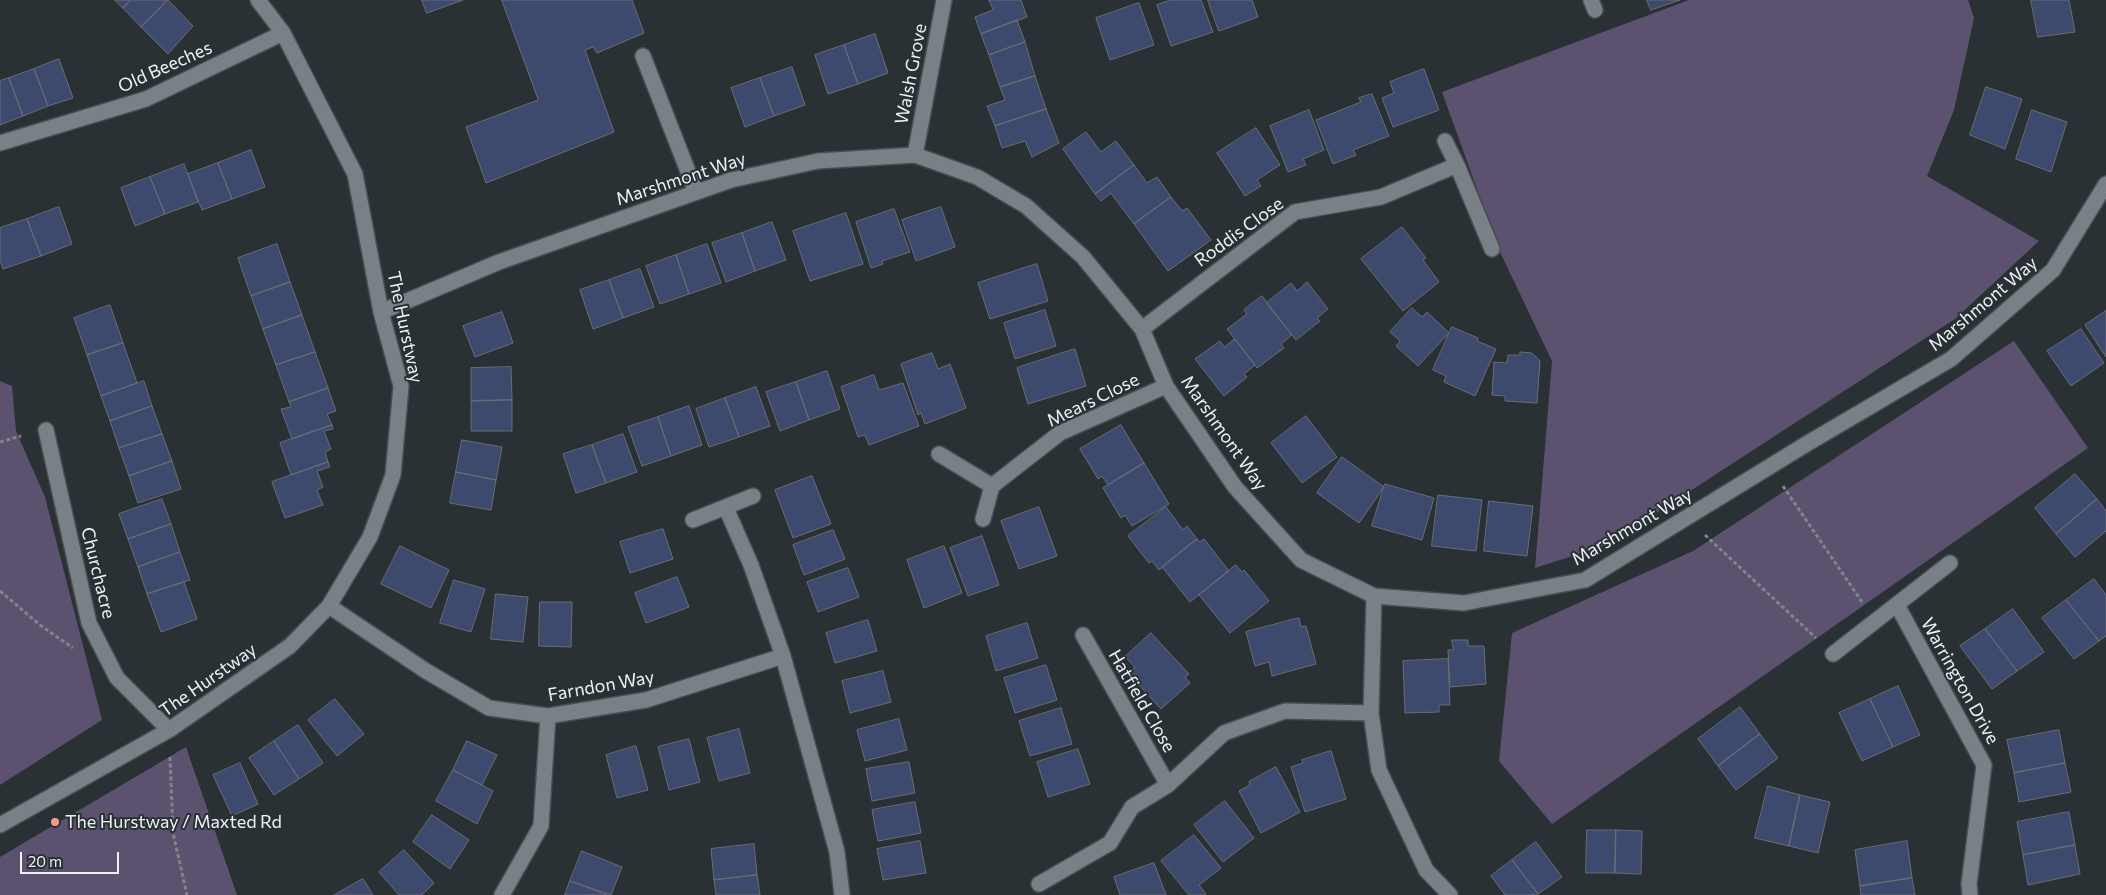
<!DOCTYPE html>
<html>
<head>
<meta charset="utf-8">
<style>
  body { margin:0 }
  #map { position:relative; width:2106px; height:895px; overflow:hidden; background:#2a3135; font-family:Commissioner,sans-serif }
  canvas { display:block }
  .scale { position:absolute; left:20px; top:852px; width:99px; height:22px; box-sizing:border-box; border:2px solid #edf2f5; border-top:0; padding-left:6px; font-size:15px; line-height:18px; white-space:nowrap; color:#edf2f5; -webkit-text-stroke:4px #2a3135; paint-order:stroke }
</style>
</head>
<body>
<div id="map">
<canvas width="2106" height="895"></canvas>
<div class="scale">20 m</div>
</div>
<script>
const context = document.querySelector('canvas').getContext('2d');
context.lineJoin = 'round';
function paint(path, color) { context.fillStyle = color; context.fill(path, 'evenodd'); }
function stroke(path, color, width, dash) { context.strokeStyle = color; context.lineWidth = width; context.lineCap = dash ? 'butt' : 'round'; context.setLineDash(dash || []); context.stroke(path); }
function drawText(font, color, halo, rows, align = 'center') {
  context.font = font + ' Commissioner,sans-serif'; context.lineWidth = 4; context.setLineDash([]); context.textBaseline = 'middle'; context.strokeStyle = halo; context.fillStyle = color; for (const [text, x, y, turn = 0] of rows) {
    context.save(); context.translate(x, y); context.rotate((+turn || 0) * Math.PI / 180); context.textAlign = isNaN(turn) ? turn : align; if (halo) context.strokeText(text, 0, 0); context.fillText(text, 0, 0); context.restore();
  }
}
const green = new Path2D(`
  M1689,0h279l6,18 -20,92 -27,66 112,65 -84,78 -348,226 -72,23 17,-207 -53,-111 -57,-158z
  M2014,341l74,107 -536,376 -53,-63 13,-128 181,-82z
  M0,381l12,5 4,45 29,66 57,223 -102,65z
  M186,747l51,148h-237v-38z`);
const building = new Path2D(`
  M115,0h16l-8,8z
  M131,0h37l-27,27 -18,-19z
  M168,0l25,26 -25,28 -27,-27z
  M422,0h41l-36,13z
  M502,0h130l12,33 -47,20 -4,-6 -8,3 29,82 -128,51 -20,-56 72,-27z
  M989,0h32l6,17 -46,17 -6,-17 18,-7z
  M1171,0h30l12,32 -42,14 -14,-41z
  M1208,0h44l6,17 -39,14z
  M1647,0h33l-29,10z
  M2031,0h38l6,32 -37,5z
  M1139,3l15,42 -44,15 -14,-42z
  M1017,20l8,22 -36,13 -8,-21z
  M875,34l13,39 -30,11 -14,-39z
  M1025,42l10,34 -35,11 -11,-32z
  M844,45l14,39 -30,10 -13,-39z
  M59,59l14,39 -25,8 -14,-37z
  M792,67l13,38 -31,11 -14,-38z
  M34,69l14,37 -25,10 -14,-38z
  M1424,69l15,41 -46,17 -11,-29 12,-5 -4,-11z
  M1035,76l11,33 -51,17 -8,-20 18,-6 -5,-13z
  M9,78l14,38 -23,9v-44z
  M760,78l14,38 -29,11 -14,-39z
  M1986,87l36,12 -17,50 -35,-14z
  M1372,94l17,42 -36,14 3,5 -23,9 -17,-44 45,-18 -2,-4z
  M1046,109l13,34 -27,14 -7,-16 -23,7 -7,-22z
  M1309,110l15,40 -21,9 3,6 -18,7 -18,-46z
  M2032,110l35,12 -16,50 -35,-13z
  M1256,128l24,37 -23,15 4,6 -16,10 -28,-43z
  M1086,132l15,20 15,-11 18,24 -39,29 -32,-45z
  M251,150l14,37 -33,12 -14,-36z
  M218,163l14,36 -30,11 -14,-36z
  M184,164l14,38 -33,12 -15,-37z
  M1134,165l13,18 10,-6 14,20 -37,27 -23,-31 -10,8 -6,-7z
  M150,177l15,37 -30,12 -14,-38z
  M1171,197l11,14 5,-3 24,32 -43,31 -34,-47z
  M59,207l13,37 -31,12 -14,-37z
  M941,207l14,40 -39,14 -14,-41z
  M894,209l16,43 -28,9 1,3 -12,4 -15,-46z
  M846,213l17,51 -53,17 -17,-50z
  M27,219l14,37 -38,13 -3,-9v-32z
  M772,222l14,38 -31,11 -13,-38z
  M1402,227l24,31 -3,2 16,22 -36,29 -42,-52z
  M742,233l13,38 -29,11 -14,-39z
  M277,244l13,38 -39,14 -13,-38z
  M707,244l14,39 -32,11 -13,-39z
  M676,255l13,39 -29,10 -14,-38z
  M1037,264l11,37 -58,18 -12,-36z
  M640,269l14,38 -31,11 -14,-38z
  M609,280l14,38 -30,11 -13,-39z
  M290,282l12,33 -39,14 -12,-33z
  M1307,282l21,27 -11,9 3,3 -24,19 -30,-37 25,-20 6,8z
  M1262,296l30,39 -11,9 3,4 -27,20 -30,-39 20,-15 -3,-4z
  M110,305l13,38 -36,12 -13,-37z
  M1412,308l10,9 5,-5 22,21 -31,33 -22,-20 4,-5 -10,-9z
  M1045,310l11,36 -41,13 -11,-36z
  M2106,311v46l-21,-32z
  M502,312l11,31 -38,14 -12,-31z
  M302,315l13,37 -39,13 -13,-36z
  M1452,327l26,11 -1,3 19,8 -21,47 -31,-14 2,-6 -13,-6z
  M2081,329l23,34 -33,23 -24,-35z
  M1235,339l20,26 -11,9 3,3 -23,19 -29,-37 25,-18 4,6z
  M123,343l14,40 -36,13 -14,-41z
  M1075,349l11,37 -58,18 -11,-36z
  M315,352l13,36 -39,14 -13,-37z
  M1520,352l12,1 8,8 -3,42 -32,-2v-5l-13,-1 2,-33 13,1 1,-8h12z
  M932,353l6,16 12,-5 16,44 -41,16 -4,-11 -3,2 -17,-51z
  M511,367l1,33 -41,1v-33z
  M827,371l13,38 -31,11 -13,-38z
  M874,375l5,15 24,-7 16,43 -50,19 -4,-10 -7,2 -17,-50z
  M144,381l8,25 -42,15 -9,-25z
  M796,382l13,38 -29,11 -14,-39z
  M756,387l14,39 -31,11 -14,-39z
  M328,388l8,23 -9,3 5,11 -40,14 -11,-30 10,-2 -2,-5z
  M725,398l14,39 -30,10 -13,-38z
  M512,400v31h-41v-30z
  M152,406l10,28 -43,14 -9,-27z
  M689,406l13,39 -31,11 -13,-39z
  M1306,416l31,41 -35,26 -31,-40z
  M658,417l13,39 -29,10 -14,-39z
  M332,425l1,4 -9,2 7,18 -6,3 3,10 -37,13 -11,-32z
  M1121,425l23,38 -36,22 -6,-9 -4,3 -18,-30z
  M162,434l10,27 -43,15 -10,-28z
  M623,434l14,38 -31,11 -14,-38z
  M462,440l40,7 -6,33 -40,-8z
  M592,445l14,38 -30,10 -13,-39z
  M1342,457l42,30 -25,36 -42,-30z
  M172,461l9,28 -43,14 -9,-27z
  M328,462l2,5 -13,4 6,16 -6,3 6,15 -38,13 -13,-36z
  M1144,463l25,41 -37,22 -7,-11 -4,3 -18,-30z
  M456,472l40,8 -5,30 -41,-7z
  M2075,474l22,25 -41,35 -21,-26z
  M812,476l19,48 -38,14 -18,-48z
  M1385,484l49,14 -12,42 -50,-14z
  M1438,495l44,5 -6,51 -44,-5z
  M162,499l9,25 -43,15 -9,-25z
  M2097,499l9,12v20l-31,26 -19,-23z
  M1489,501l44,5 -6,50 -43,-5z
  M1039,507l18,49 -38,13 -18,-48z
  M1166,507l17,23 4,-4 10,13 -38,31 -7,-9 -3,2 -21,-27z
  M171,524l9,28 -42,15 -10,-28z
  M663,529l10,30 -43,14 -10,-31z
  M833,530l12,29 -41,16 -11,-30z
  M982,536l17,49 -31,11 -18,-48z
  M1197,539l3,3 4,-3 25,32 -39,31 -28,-35z
  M400,546l49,24 -18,38 -50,-24z
  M944,546l18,47 -38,15 -17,-48z
  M180,552l10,28 -43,14 -9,-27z
  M1236,565l6,7 2,-2 25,31 -39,32 -31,-38z
  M848,568l11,29 -41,15 -11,-30z
  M677,577l12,30 -43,16 -11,-30z
  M2094,579l12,16v41l-7,5 -33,-41z
  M454,580l31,9 -14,43 -31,-9z
  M184,582l13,37 -36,13 -14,-38z
  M496,594l32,3 -5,45 -32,-3z
  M2066,600l33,41 -25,18 -32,-41z
  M540,602h32l-1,45 -32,-1z
  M2013,609l31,43 -27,19 -32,-42z
  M1299,618l2,9 5,-1 10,38 -44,12 -3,-14 -14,4 -9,-34z
  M868,620l9,31 -42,12 -9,-30z
  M1027,623l11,35 -42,13 -10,-35z
  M1985,629l32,42 -25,18 -32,-43z
  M1151,633l38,41 -4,3 5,6 -29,26 -33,-36 7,-6 -10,-10z
  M1452,640h16v6h16l2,38 -36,3 -2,-37h5z
  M1448,659l2,46h-11v7l-34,1 -2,-52z
  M1046,665l11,35 -42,13 -11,-35z
  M883,671l8,31 -41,11 -8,-32z
  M1898,686l22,49 -27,12 -23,-48z
  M335,699l29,35 -27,22 -29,-36z
  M1870,699l23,48 -31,14 -23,-48z
  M1740,707l20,27 -42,32 -20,-27z
  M1061,708l11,36 -42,12 -11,-35z
  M899,719l8,31 -42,11 -8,-31z
  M298,725l25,38 -24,16 -25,-38z
  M739,729l11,44 -31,8 -12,-43z
  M2059,730l6,33 -51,10 -7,-33z
  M1760,734l18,24 -42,32 -18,-24z
  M689,739l11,43 -31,8 -11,-43z
  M274,741l25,38 -25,16 -25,-37z
  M467,741l30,14 -15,30 -29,-15z
  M636,746l12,44 -31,8 -11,-43z
  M1078,749l12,35 -42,13 -11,-35z
  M1331,751l15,48 -41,13 -14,-45 12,-4 -1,-3z
  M909,762l6,31 -43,8 -6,-32z
  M240,763l18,41 -26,12 -19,-41z
  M2065,763l6,29 -52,10 -5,-29z
  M1276,767l24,45 -39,21 -22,-42 11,-6 -1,-3z
  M453,770l40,21 -16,33 -41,-23z
  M1768,786l32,9 -11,51 -34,-8z
  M1800,795l30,7 -12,51 -29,-7z
  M1225,801l29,37 -31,24 -29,-37z
  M915,802l6,31 -43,8 -6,-31z
  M2069,812l6,33 -52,10 -6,-33z
  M432,815l37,25 -19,29 -37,-27z
  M1587,830h29l-1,43h-29z
  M1616,830l26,1 -1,43 -26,-1z
  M1194,835l27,33 -22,17 7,9 -2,1h-15l-28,-34z
  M920,841l6,32 -43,7 -6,-31z
  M1907,841l5,37 -52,8 -5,-36z
  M1536,842l26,35 -24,17 -26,-34z
  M754,844l3,31 -43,5 -3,-31z
  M2075,845l5,29 -52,11 -5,-30z
  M404,850l30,33 -12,12h-23l-20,-23z
  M582,851l40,16 -11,28 -41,-14z
  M1512,860l26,34 -2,1h-31l-14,-19z
  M1154,863l12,32h-46l-6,-18z
  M757,875l3,20h-44l-2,-15z
  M1912,878l3,17h-54l-1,-9z
  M363,879l10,16h-39z
  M570,881l37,14h-42z`);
const path = new Path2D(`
  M0,442l21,-6
  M1783,486l79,116
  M1705,535l111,103
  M0,591l40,34 33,23
  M170,757l3,76 14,62`);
const minor = new Path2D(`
  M1591,0l4,10
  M643,56l53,136
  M1445,141l12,24
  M0,143l146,-44 137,-66
  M915,155l29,-155
  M381,312l118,-50 232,-82 87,-19 97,-6 62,22 49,29 57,51 59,72 24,57 69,101 66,73 73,36 90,7 121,-23 223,-137 143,-84 102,-89 53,-86
  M1142,329l153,-117 86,-15 76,-32 35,84
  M46,430l43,193 28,55 52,52
  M939,454l53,32 68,-53 106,-47
  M726,508l25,57 32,91 54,196 5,43
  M983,519l9,-33
  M693,520l60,-24
  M1374,596l-3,117 8,57 47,100 24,25
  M1897,605l87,160 -15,119 1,11
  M329,606l97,65 63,37 59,8 98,-16 137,-44
  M1083,635l85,150
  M1833,654l117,-91
  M0,825l169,-95 121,-84 39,-40 41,-69 23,-62 8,-89 -20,-74 -26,-138 -72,-141 -25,-33
  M1039,884l71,-41 22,-36 36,-22 56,-52 61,-22 86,2
  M502,895l39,-69 7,-110`);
const markers = [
  [55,822,5,"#f49e89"]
];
const streetNames = [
  ["Old Beeches",165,67,-24],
  ["Walsh Grove",911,74,-79],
  ["Marshmont Way",681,179,-18],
  ["Roddis Close",1239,232,-36],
  ["Marshmont Way",1983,304,-40],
  ["The Hurstway",405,327,78],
  ["Mears Close",1093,400,-26],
  ["Marshmont Way",1224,433,55],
  ["Marshmont Way",1632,527,-30],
  ["Churchacre",98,573,76],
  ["The Hurstway",208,680,-35],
  ["Warrington Drive",1960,681,61],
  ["Farndon Way",601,686,-10],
  ["Hatfield Close",1142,701,60]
];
const poiNames = [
  ["The Hurstway / Maxted Rd",65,822]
];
paint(green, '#5c516f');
paint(building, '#3d496d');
stroke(building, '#6a6d74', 1);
stroke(minor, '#474d51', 18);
stroke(path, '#7f8589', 3, [4, 2.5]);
stroke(minor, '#798186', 15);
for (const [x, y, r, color] of markers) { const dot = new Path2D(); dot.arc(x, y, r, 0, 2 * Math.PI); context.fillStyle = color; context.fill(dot); stroke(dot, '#2a3135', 2); }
drawText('18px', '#edf2f5', '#2a3135', streetNames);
drawText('18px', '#edf2f5', '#2a3135', poiNames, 'left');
</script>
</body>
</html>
